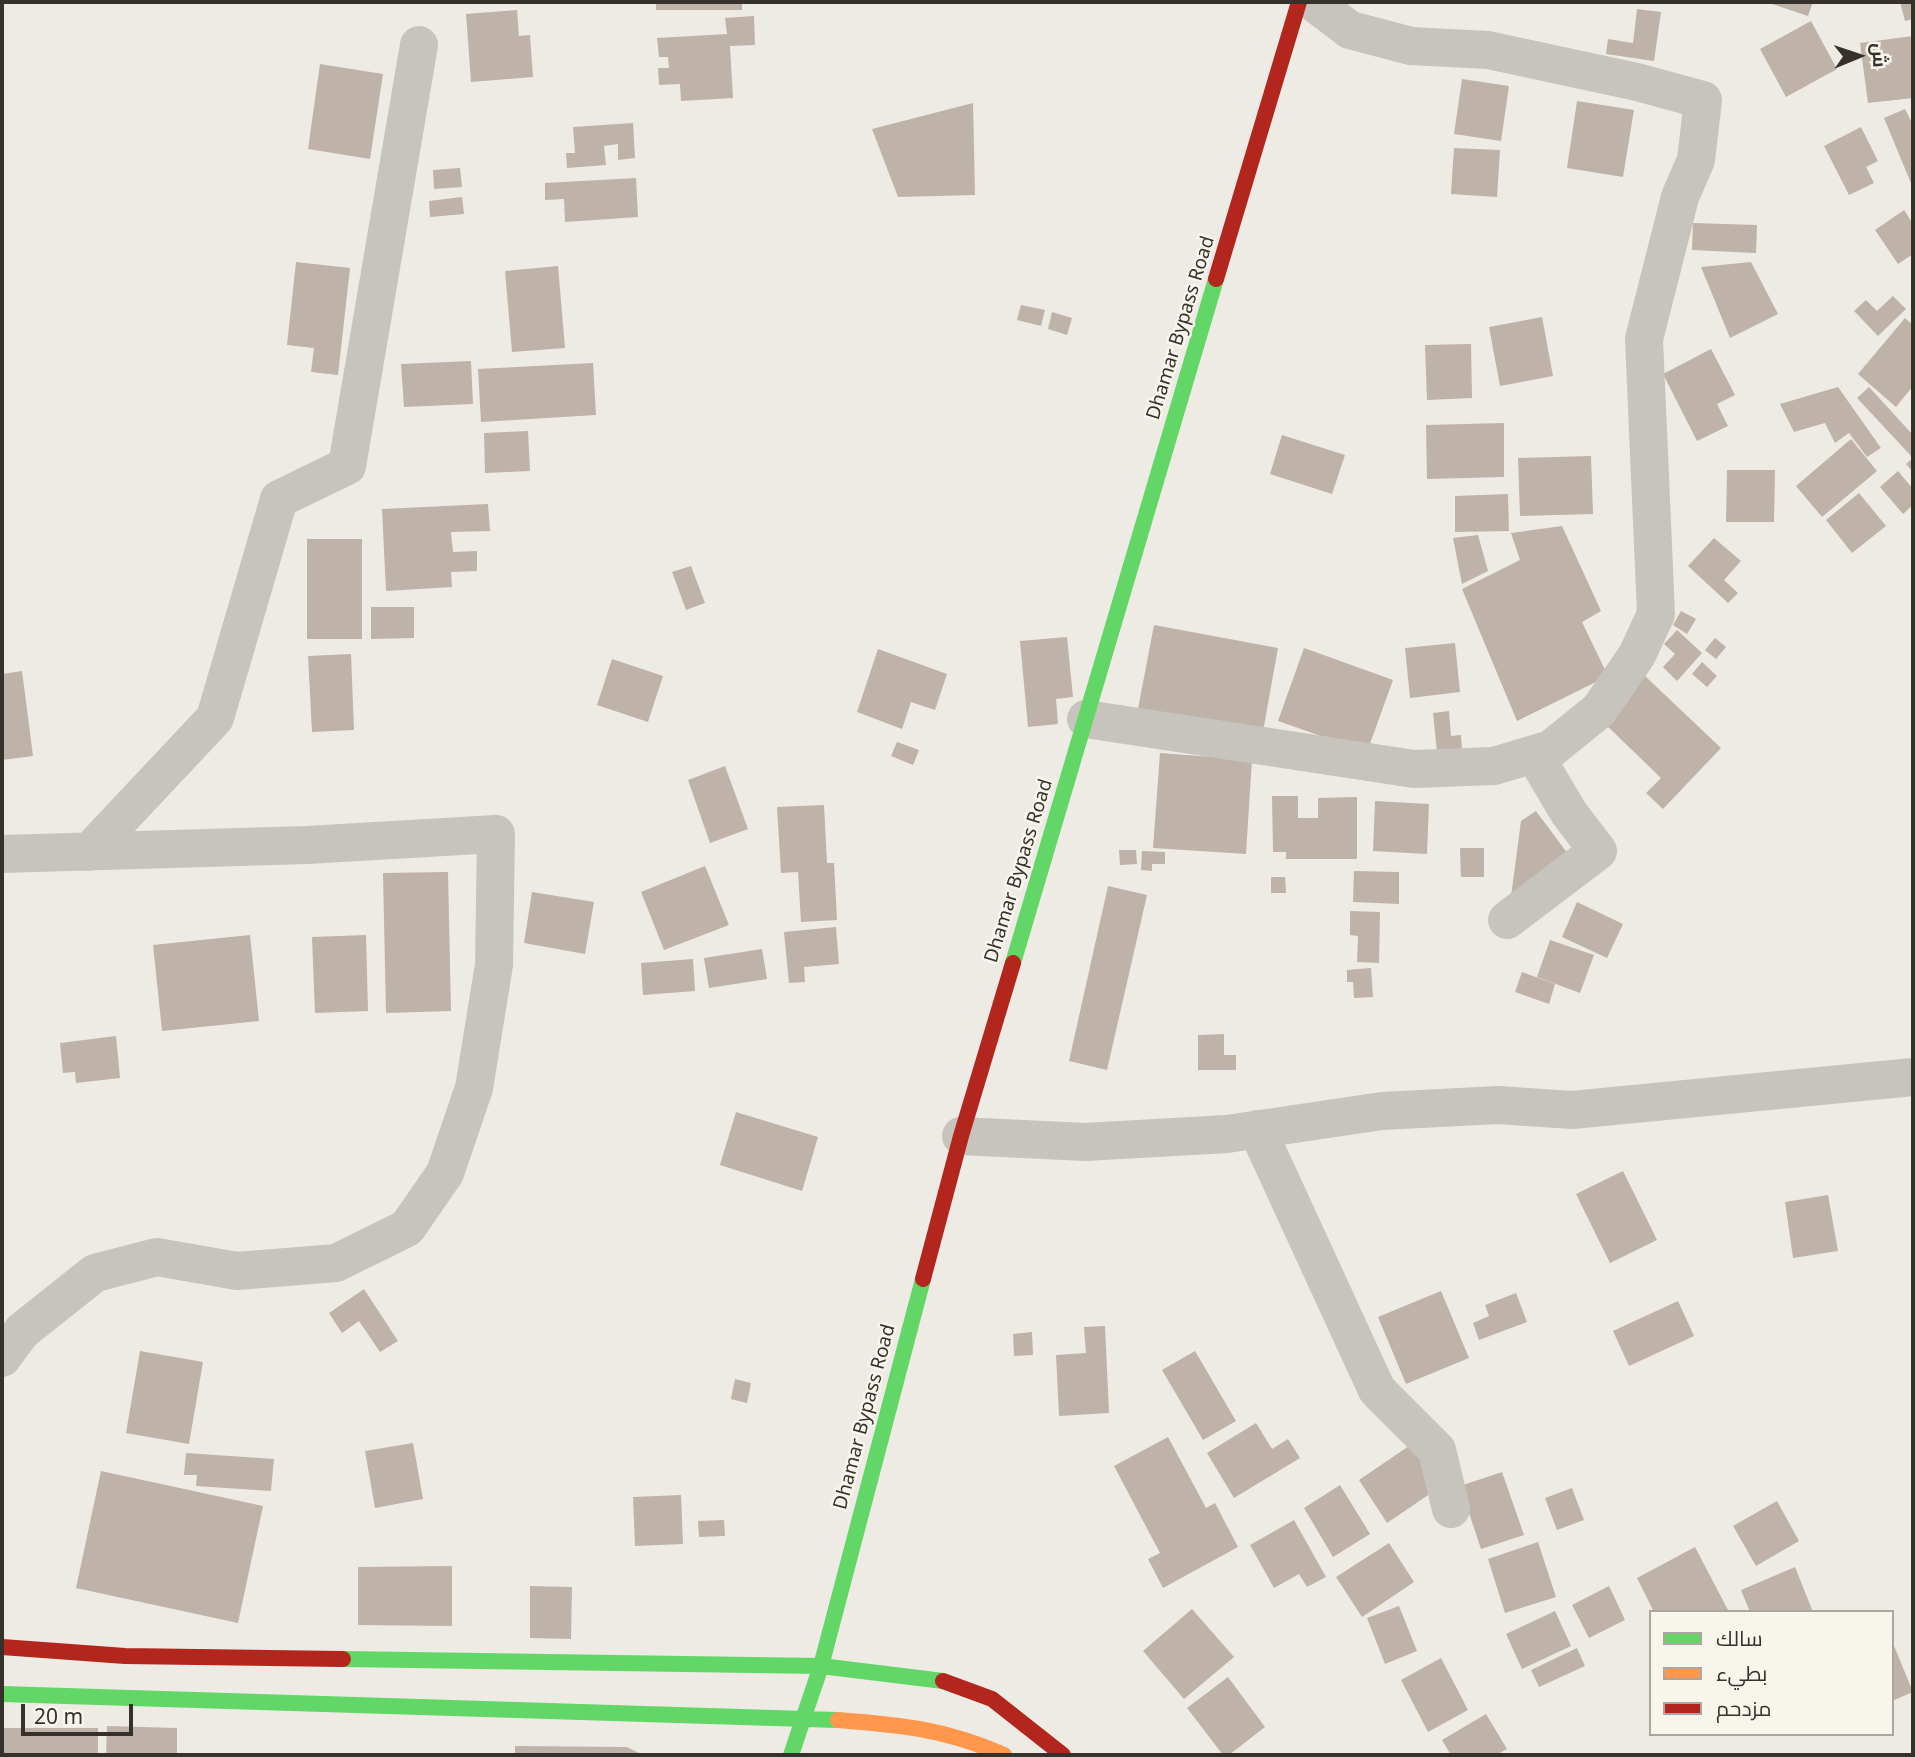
<!DOCTYPE html>
<html>
<head>
<meta charset="utf-8">
<style>
  body { margin:0 }
  #map { position:relative; width:1915px; height:1757px; overflow:hidden; background:#eeebe4; font-family:"Noto Sans",Cairo,sans-serif }
  canvas { display:block }
  .frame { position:absolute; inset:0; border:4px solid #37312b; pointer-events:none }
  .legend { position:absolute; left:1649px; top:1610px; width:245px; height:126px; box-sizing:border-box; background:#f8f5ed; border:2px solid #aba79f; margin:0; padding:9px 12px; list-style:none; font-size:21px; color:#37312b }
  .legend li { display:flex; align-items:center; gap:14px; height:35px }
  .legend b { width:35px; border:2px solid #aba79f }
  .north { position:absolute; left:1824px; top:21px; width:70px; height:70px; -webkit-text-stroke:5px #f8f5ed; paint-order:stroke; rotate:88deg; font-size:19px; font-weight:700; line-height:28px; text-align:center; color:#37312b }
  .north::after { content:''; display:block; margin:auto; width:24px; height:32px; background:#37312b; clip-path:polygon(50% 0,100% 100%,50% 72%,0 100%) }
  .scale { position:absolute; left:21px; top:1704px; width:112px; height:32px; box-sizing:border-box; border:4px solid #37312b; border-top:0; padding-left:9px; font-size:21px; line-height:24px; white-space:nowrap; color:#37312b; -webkit-text-stroke:5px #f8f5ed; paint-order:stroke }
</style>
</head>
<body>
<div id="map">
<canvas width="1915" height="1757"></canvas>
<div class="frame"></div>
<ul class="legend">
<li><b style="height:9px;background:#63d668"></b>سالك</li>
<li><b style="height:9px;background:#ff974d"></b>بطيء</li>
<li><b style="height:9px;background:#b3261e"></b>مزدحم</li>
</ul>
<div class="north">ش</div>
<div class="scale">20 m</div>
</div>
<script>
const context = document.querySelector('canvas').getContext('2d');
context.lineJoin = 'round';
function paint(path, color) { context.fillStyle = color; context.fill(path, 'evenodd'); }
function stroke(path, color, width, dash) { context.strokeStyle = color; context.lineWidth = width; context.lineCap = dash ? 'butt' : 'round'; context.setLineDash(dash || []); context.stroke(path); }
function drawText(font, color, halo, rows, align = 'center') {
  context.font = font + ' "Noto Sans",sans-serif'; context.lineWidth = 5; context.setLineDash([]); context.textBaseline = 'middle'; context.strokeStyle = halo; context.fillStyle = color; for (const [text, x, y, turn = 0] of rows) {
    context.save(); context.translate(x, y); context.rotate((+turn || 0) * Math.PI / 180); context.textAlign = isNaN(turn) ? turn : align; if (halo) context.strokeText(text, 0, 0); context.fillText(text, 0, 0); context.restore();
  }
}
const building = new Path2D(`
  M656,2h86v8h-86z
  M1766,2h47l-5,14z
  M1900,2h13v17l-8,2z
  M1637,9l24,3 -7,49 -48,-7 2,-15 25,4z
  M517,10l2,26 11,-1 3,42 -62,5 -5,-68z
  M754,16l1,29 -25,1 3,52 -52,3 -1,-17 -21,1 -1,-17h11l-1,-11h-9l-2,-19 70,-4 -2,-16z
  M1811,21l26,48 -51,28 -26,-48z
  M1913,36v62l-45,5 -8,-60z
  M320,64l63,10 -13,85 -62,-10z
  M1462,79l47,7 -8,55 -47,-7z
  M1577,101l57,9 -11,67 -56,-9z
  M973,103l2,92 -77,2 -26,-68z
  M1905,109l8,16v63l-29,-70z
  M633,123l2,35 -17,2v-16l-14,2 2,19 -39,3 -1,-15h9l-2,-26z
  M1861,127l17,34 -12,6 8,16 -25,12 -25,-49z
  M1454,148l46,2 -3,47 -46,-3z
  M460,168l2,19 -28,2 -1,-19z
  M636,178l2,39 -73,5 -1,-23 -19,1v-17z
  M462,197l2,17 -34,3 -1,-16z
  M1904,210l9,14v30l-15,10 -23,-34z
  M1693,223l64,2 -1,28 -64,-3z
  M296,262l54,6 -12,107 -27,-3 3,-24 -27,-3z
  M1751,262l27,52 -48,24 -29,-71z
  M558,266l7,82 -53,4 -7,-81z
  M1893,296l13,13 -28,27 -24,-25 12,-11 11,11z
  M1021,305l24,5 -4,16 -24,-6z
  M1052,312l20,6 -5,17 -19,-6z
  M1542,317l11,59 -53,10 -11,-59z
  M1905,318l8,7v61l-17,21 -38,-33z
  M1471,344l1,54 -45,2 -2,-55z
  M1711,349l24,46 -18,9 11,22 -31,15 -34,-67z
  M471,361l2,43 -69,3 -3,-43z
  M593,363l3,52 -115,7 -3,-53z
  M1838,387l43,61 -14,9 -18,-24 -14,10 -10,-20 -31,9 -14,-28z
  M1869,387l44,48v37l-7,-8 7,-6 -56,-60z
  M1504,423v54l-77,2 -1,-54z
  M528,431l2,40 -45,2 -1,-40z
  M1282,435l63,20 -13,39 -62,-20z
  M1851,439l26,32 -55,46 -26,-31z
  M1591,456l2,58 -73,2 -2,-58z
  M1727,470h48l-1,52h-48z
  M1898,471l15,18v16l-10,9 -23,-27z
  M1859,493l27,33 -34,27 -26,-33z
  M1508,494l1,37 -54,1v-36z
  M488,504l2,27 -39,1 2,20 24,-1v20l-26,1 1,15 -66,4 -4,-82z
  M1562,526l39,85 -19,11 26,54 -91,45 -55,-132 58,-29 -9,-27z
  M1478,535l10,36 -26,13 -9,-46z
  M1714,538l27,23 -17,19 14,13 -10,10 -40,-37z
  M307,539h55v100h-55z
  M691,566l14,37 -19,7 -14,-38z
  M371,607h43v31l-43,1z
  M1681,611l15,8 -9,15 -14,-9z
  M1154,625l124,23 -16,89 -125,-23z
  M1677,630l25,23 -25,28 -14,-14 12,-13 -11,-10z
  M1067,637l6,60 -17,2 2,25 -30,3 -8,-86z
  M1715,638l11,9 -10,12 -11,-9z
  M1455,643l5,49 -50,6 -5,-50z
  M1304,648l89,32 -26,72 -89,-31z
  M878,649l69,25 -12,36 -24,-8 -9,27 -45,-17z
  M351,654l3,76 -42,2 -4,-76z
  M612,659l51,17 -15,46 -51,-17z
  M1702,662l15,14 -10,11 -15,-13z
  M22,671l11,85 -31,4v-86z
  M1645,676l76,72 -58,61 -17,-16 15,-15 -59,-57z
  M1449,711l2,25 10,-1 1,15 -25,2 -4,-39z
  M897,742l22,8 -6,15 -22,-9z
  M1160,753l92,7 -6,94 -93,-6z
  M725,766l23,63 -38,14 -22,-63z
  M1272,796h26v22h20v-20l39,-1v62h-71v-7h-13z
  M1375,801l54,3 -2,50 -54,-3z
  M824,805l3,58h7l3,57 -36,2 -3,-50 -17,1 -4,-66z
  M1536,811l32,43 -58,50 11,-83z
  M1460,848h24v29h-23z
  M1119,850h17l1,14 -17,1z
  M1142,851l23,1v12h-13v7l-11,-1z
  M705,866l24,59 -65,25 -23,-58z
  M1354,871l45,1v32l-46,-2z
  M448,872l3,139 -65,2 -3,-140z
  M1271,877h14l1,16h-15z
  M1108,886l39,9 -40,175 -38,-9z
  M532,892l62,10 -9,52 -61,-11z
  M1577,902l46,22 -16,34 -45,-21z
  M1350,911l30,1 -1,51 -22,-1 1,-26 -8,-1z
  M836,927l3,37 -35,3 1,15 -16,1 -5,-51z
  M250,935l9,86 -97,10 -9,-86z
  M366,935l2,76 -53,2 -3,-76z
  M1550,940l44,15 -14,38 -43,-16z
  M762,949l5,30 -58,9 -5,-30z
  M693,959l2,32 -52,4 -2,-32z
  M1371,968l2,29 -19,1 -1,-16h-6v-12z
  M1522,972l33,12 -6,20 -34,-12z
  M1224,1034v21h12v15h-38v-35z
  M116,1036l4,42 -44,5 -1,-11 -12,1 -3,-30z
  M736,1112l82,25 -16,54 -82,-26z
  M1623,1171l34,69 -47,23 -34,-69z
  M1828,1195l10,56 -45,7 -8,-56z
  M364,1289l34,52 -18,11 -21,-31 -17,12 -13,-20z
  M1441,1291l28,67 -63,26 -28,-67z
  M1516,1293l11,29 -48,18 -6,-17 16,-7 -4,-11z
  M1678,1301l16,35 -65,30 -16,-35z
  M1105,1326l4,87 -50,3 -3,-61 30,-2 -2,-26z
  M1032,1332l1,23 -19,1 -1,-22z
  M140,1351l63,11 -14,82 -63,-11z
  M1195,1351l41,70 -33,19 -41,-70z
  M735,1379l16,4 -4,20 -16,-4z
  M1256,1423l16,26 16,-10 12,19 -66,40 -27,-45z
  M1168,1437l38,71 9,-5 23,44 -75,41 -15,-29 12,-6 -46,-87z
  M413,1443l10,56 -48,9 -10,-57z
  M1412,1444l28,43 -53,36 -28,-43z
  M186,1453l88,6 -3,32 -75,-5 1,-11h-13z
  M101,1471l162,35 -25,117 -162,-35z
  M1502,1472l22,63 -43,14 -21,-63z
  M1340,1485l30,49 -37,23 -29,-49z
  M1572,1488l12,32 -27,10 -12,-32z
  M681,1495l2,49 -48,2 -2,-49z
  M1777,1501l22,40 -43,25 -23,-40z
  M724,1520l1,16 -26,1 -1,-16z
  M1294,1520l32,57 -19,10 -8,-13 -25,14 -24,-43z
  M1538,1542l18,55 -51,16 -17,-54z
  M1389,1543l25,39 -52,35 -26,-40z
  M1695,1547l34,65h-75l-17,-34z
  M452,1566v60l-94,-1v-58z
  M1795,1567l18,45h-63l-9,-22z
  M530,1586l42,1 -1,52 -41,-1z
  M1609,1586l16,34 -36,18 -17,-33z
  M1399,1606l18,45 -32,13 -18,-46z
  M1192,1609l42,48 -50,42 -41,-48z
  M1555,1611l16,35 -49,23 -16,-35z
  M1892,1641l21,51 -21,9z
  M1577,1648l8,18 -46,21 -8,-17z
  M1441,1658l27,52 -40,22 -27,-52z
  M1228,1677l37,50 -36,28h-6l-36,-47z
  M1486,1714l21,35 -11,6h-45l-9,-15z
  M107,1726l70,2v27h-71z
  M2,1728h96v27h-96z
  M515,1746l112,1 16,8h-128z`);
const street = new Path2D(`
  M1086,719l328,50 80,-3 57,-17 48,-39 38,-55 19,-41 -12,-275 36,-142 16,-37 7,-60 -66,-18 -149,-32 -77,-4 -61,-16 -37,-28
  M89,852l126,-134 64,-219 68,-33 72,-421
  M2,854l305,-9 189,-11 -2,131 -20,123 -29,85 -38,55 -71,35 -99,8 -80,-14 -62,16 -73,58 -20,27
  M1507,920l91,-69 -29,-38 -35,-59
  M1257,1129l120,261 60,60 14,59
  M961,1136l124,6 142,-8 155,-23 116,-6 74,5 341,-33`);
const fast = new Path2D(`
  M1013,963l203,-684
  M343,1659l478,7 122,15
  M2,1694l836,26
  M791,1755l30,-89 102,-387`);
const slow = new Path2D(`
  M838,1720c63,5 108,9 166,35`);
const jam = new Path2D(`
  M1216,279l83,-277
  M923,1279l38,-143 52,-173
  M2,1647l123,9 218,3
  M943,1681l49,18 71,56`);
const streetNames = [
  ["Dhamar Bypass Road",1181,328,-73],
  ["Dhamar Bypass Road",1019,871,-73],
  ["Dhamar Bypass Road",865,1417,-75]
];
paint(building, '#bfb2a8');
stroke(street, '#c7c3bd', 38);
stroke(fast, '#63d668', 16);
stroke(slow, '#ff974d', 16);
stroke(jam, '#b3261e', 16);
drawText('19px', '#37312b', '#f8f5ed', streetNames);
</script>
</body>
</html>
